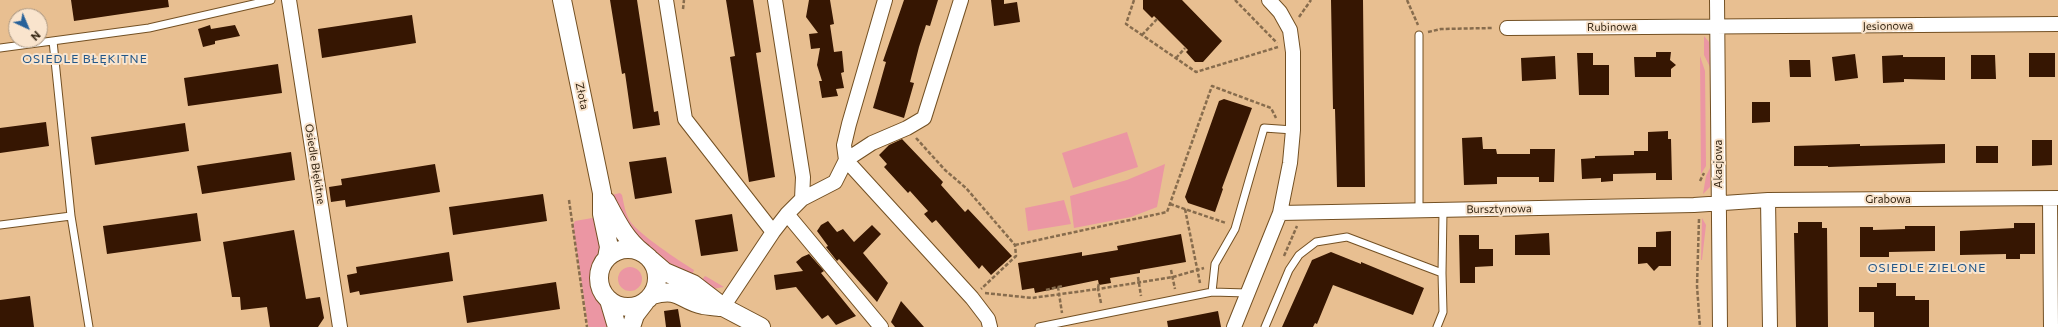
<!DOCTYPE html>
<html>
<head>
<meta charset="utf-8">
<style>
  body { margin:0 }
  #map { position:relative; width:2058px; height:327px; overflow:hidden; background:#e8bf91; font-family:Commissioner,sans-serif }
  canvas { display:block }
  .north { position:absolute; left:8px; top:8px; width:40px; height:40px; box-sizing:border-box; background:#f9e4cd; border:1px solid #aa9782; border-radius:50%; rotate:136deg; font-size:11px; font-weight:700; line-height:16px; text-align:center; color:#332411 }
  .north::after { content:''; display:block; margin:auto; width:14px; height:18px; background:#276199; clip-path:polygon(50% 0,100% 100%,50% 72%,0 100%) }
</style>
</head>
<body>
<div id="map">
<canvas width="2058" height="327"></canvas>
<div class="north">N</div>
</div>
<script>
const context = document.querySelector('canvas').getContext('2d');
context.lineJoin = 'round';
function paint(path, color) { context.fillStyle = color; context.fill(path, 'evenodd'); }
function stroke(path, color, width, dash) { context.strokeStyle = color; context.lineWidth = width; context.lineCap = dash ? 'butt' : 'round'; context.setLineDash(dash || []); context.stroke(path); }
function drawText(font, color, halo, rows, align = 'center') {
  context.font = font + ' Commissioner,sans-serif'; context.lineWidth = 4; context.setLineDash([]); context.textBaseline = 'middle'; context.strokeStyle = halo; context.fillStyle = color; for (const [text, x, y, turn = 0] of rows) {
    context.save(); context.translate(x, y); context.rotate((+turn || 0) * Math.PI / 180); context.textAlign = isNaN(turn) ? turn : align; if (halo) context.strokeText(text, 0, 0); context.fillText(text, 0, 0); context.restore();
  }
}
const green = new Path2D(`
  M1704,36l5,6 1,25 -6,-12z
  M1700,56l5,15 1,95 -5,8z
  M1127,132l11,35 -65,21 -11,-35z
  M1165,164l-8,43 -26,10 -57,11 -4,-32 57,-16z
  M1710,168v19l-7,7 3,-18z
  M620,193l2,2c2,9 3,18 8,26 7,12 51,41 64,49l-3,8 -53,-34 -26,-49z
  M1064,200l7,24 -43,7 -3,-23z
  M598,217l5,38 -6,10 -3,15 3,11 10,15 4,21h-22l-1,-2 -15,-100 2,-4z
  M1702,218l4,7 -4,35h-1z
  M618 279a12 12 0 1 1 24 0a12 12 0 1 1-24 0Z
  M705,276l2,1 17,10 -12,2 -12,-7z`);
const building = new Path2D(`
  M71,0h97l1,7 -95,14z
  M610,0h27l17,112 4,-1 2,14 -27,4 -8,-56 -3,1z
  M726,0h27l8,52 -5,1 19,124 -26,5 -19,-125 5,-1z
  M809,0h21l4,24 -4,1 4,27 8,-1 2,21 -3,1 3,15 -8,1 2,7 -16,2 -3,-17h3l-5,-16 3,-17 -9,1 -2,-15 9,-1 -12,-16z
  M904,0h34l-8,26 -4,-1 -7,22 -9,35 4,1 -10,35 -31,-10 13,-46 -3,-1z
  M991,0h13v4l13,-2 3,20 -26,4z
  M1143,0h39l40,41 -19,21h-8l-9,-10 2,-2 -34,-34 -2,2 -9,-9z
  M1331,0h32l2,187h-28l-2,-78h-2z
  M412,15l4,28 -94,15 -4,-29z
  M210,25l1,4 24,-4 5,11 -25,5v3l-12,3 -5,-18z
  M1656,52h15l-1,8 6,5 -5,4v8h-36l-1,-20h22z
  M1577,53h16v12h16v30h-30z
  M2029,53h26v24h-26z
  M1855,54l3,24 -23,3 -3,-24z
  M1903,55v2h42v23l-41,-1v3l-21,1 -1,-27z
  M1971,55h24l1,24h-25z
  M1555,56l1,23 -34,2 -1,-23z
  M1789,60h21l1,17h-21z
  M278,64l4,29 -94,13 -4,-28z
  M1224,99l28,9 -30,80 1,1 -8,23 -27,-9 -3,-6 34,-96z
  M1752,102h18v20l-18,1z
  M46,122l3,24 -49,7v-25z
  M185,123l4,28 -94,14 -4,-28z
  M1668,131v8h3l1,41h-16v-7l-43,1v7l-12,1v-4l-19,1 -1,-20 14,-1v-2l39,-1v-4h14v-19z
  M1482,137l1,12h13l1,5h33v-5h25l-1,33h-15v-5h-42v7l-33,1 -2,-47z
  M902,139l41,43 -2,3 24,27 3,-3 44,47 -21,19 -9,-10 -3,4 -43,-49 -4,3 -8,-9 4,-3 -18,-20 -2,2 -24,-26 3,-3 -8,-9 10,-10z
  M2032,140h20v25l-20,1z
  M1860,144v2l85,-2v19l-117,4v-1h-34v-20z
  M1976,146h22v17h-22z
  M291,152l4,28 -93,14 -5,-28z
  M666,157l6,36 -37,6 -6,-37z
  M435,164l5,28 -94,15 -1,-7 -14,2 -2,-15 13,-2 -1,-6z
  M543,194l4,27 -94,14 -4,-28z
  M197,213l4,28 -94,13 -4,-28z
  M732,214l6,37 -37,5 -6,-36z
  M828,221l9,11 6,-3 11,13 18,-17 9,9 -18,19 25,30 -11,19 -38,-43 -2,2 -11,-14 2,-1 -11,-15 4,-6z
  M1798,222h24v6h5l1,99h-32l-2,-94h4z
  M2014,223h21v31h-15v5h-14v-5l-46,1v-24l54,-3z
  M1905,226h30v25l-46,1v5h-29v-30h13v3l32,-1z
  M294,230l12,69 14,-2 4,21 -6,9h-48l-3,-20 -26,3 -1,-13h-8l-9,-55z
  M1671,231v35h-12l-5,5 -7,-8 -9,1v-17h18v-15z
  M1549,233l1,22h-35v-20z
  M1181,234l5,28 -46,8v3l-30,5 1,5 -12,2 -1,-5 -63,13 -1,-5 -12,2 -4,-27 64,-11v4l36,-6 -1,-4z
  M1459,235h20v14h14v17l-18,1v16h-15z
  M449,252l4,29 -93,14 -1,-4 -9,2 -3,-18 10,-2 -1,-6z
  M1331,252l30,12v-2l63,26 -11,27 -80,-30 -16,39 -2,-1 -2,4h-31l30,-67z
  M809,254l15,17 -3,2 35,43 -20,9 -8,-10 -6,4 -26,-32 -20,3 -2,-15 29,-4 -7,-9 6,-5z
  M556,282l4,27 -93,14 -4,-27z
  M1877,283h19v13h19v4h14v27h-55v-15h-15v-25h18z
  M30,296l4,31h-34v-27z
  M901,301l23,26h-29l-4,-5z
  M678,309l3,18h-15l-2,-16z
  M1218,311l3,16h-53l-1,-6z`);
const path = new Path2D(`
  M1134,0l-8,24 70,48 82,-25
  M1235,0l42,43
  M1407,0l11,25
  M683,9l1,-9
  M1299,17l12,-17
  M1428,32l13,-3 52,-1
  M1142,35l15,-16
  M1176,58l9,-10
  M916,138l29,32 21,18 49,57 1,11 -35,33
  M1700,181l4,-8
  M569,200l18,127
  M1170,204l56,19
  M1185,209l15,74
  M1699,219l-2,67 3,41
  M1015,245l152,-33 45,-126 59,22 5,10
  M1284,256l13,-30
  M1171,270l4,19
  M1138,277l3,19
  M1058,287l5,-1
  M1098,288l1,-5
  M1046,290l12,-3 4,26
  M985,293l47,5 66,-9
  M1101,303l-3,-14 75,-12 31,-9`);
const service = new Path2D(`
  M1419,35v176
  M53,41l18,175 18,111
  M0,48l149,-20 122,-28
  M0,225l71,-9
  M1442,273l1,-62
  M1212,292l3,-28 20,-35 29,-101 29,2
  M1039,327l173,-35 35,1
  M1265,327l24,-57 10,-15 17,-13 31,-5 95,36 1,39 -6,15`);
const minor = new Path2D(`
  M289,0l51,327
  M666,0l19,119 88,113
  M775,0l28,177 -1,22
  M885,0l-36,124 -5,21 2,15 126,138 16,21 2,8
  M1717,0l3,327
  M1507,28l551,-4
  M2050,199l1,128
  M1768,200l2,127
  M1280,213l414,-8 74,-5 290,-2
  M787,214l94,113
  M723,307l50,-75 14,-18 15,-15 33,-17 11,-22 26,-17 35,-15 17,-10 37,-118
  M1234,327l46,-114 10,-50 3,-33v-78l-3,-22 -10,-18 -11,-12`);
const tertiary = new Path2D(`
  M562,0l40,193v21l7,33 -2,11
  M606,201c10,19 19,38 37,52
  M599 278a29 29 0 1 1 58 0a29 29 0 1 1-58 0Z
  M651,260l14,12 28,12 30,23 38,20
  M652,295c28,-8 28,5 51,10 6,1 11,1 16,2
  M609,300l8,27
  M631,327l4,-12 10,-13`);
const streetNames = [
  ["Jesionowa",1888,26,-1],
  ["Rubinowa",1612,27,-1],
  ["Złota",582,96,78],
  ["Osiedle Błękitne",315,164,81],
  ["Akacjowa",1718,164,-90],
  ["Grabowa",1888,199],
  ["Bursztynowa",1499,209,-1]
];
const neighbourhoodNames = [
  ["OSIEDLE BŁĘKITNE",85,59],
  ["OSIEDLE ZIELONE",1927,268]
];
paint(green, '#eb96a3');
paint(building, '#361602');
stroke(service, '#735023', 9);
stroke(minor, '#735023', 16);
stroke(tertiary, '#735023', 20);
stroke(path, '#876c4d', 2.5, [4, 2]);
stroke(service, '#fff', 7);
stroke(minor, '#fff', 14);
stroke(tertiary, '#fff', 18);
drawText('11px', '#332411', '#f9e4cd', streetNames);
context.letterSpacing = '1px';
drawText('12px', '#225789', '#f9e4cd', neighbourhoodNames);
context.letterSpacing = '0px';
</script>
</body>
</html>
